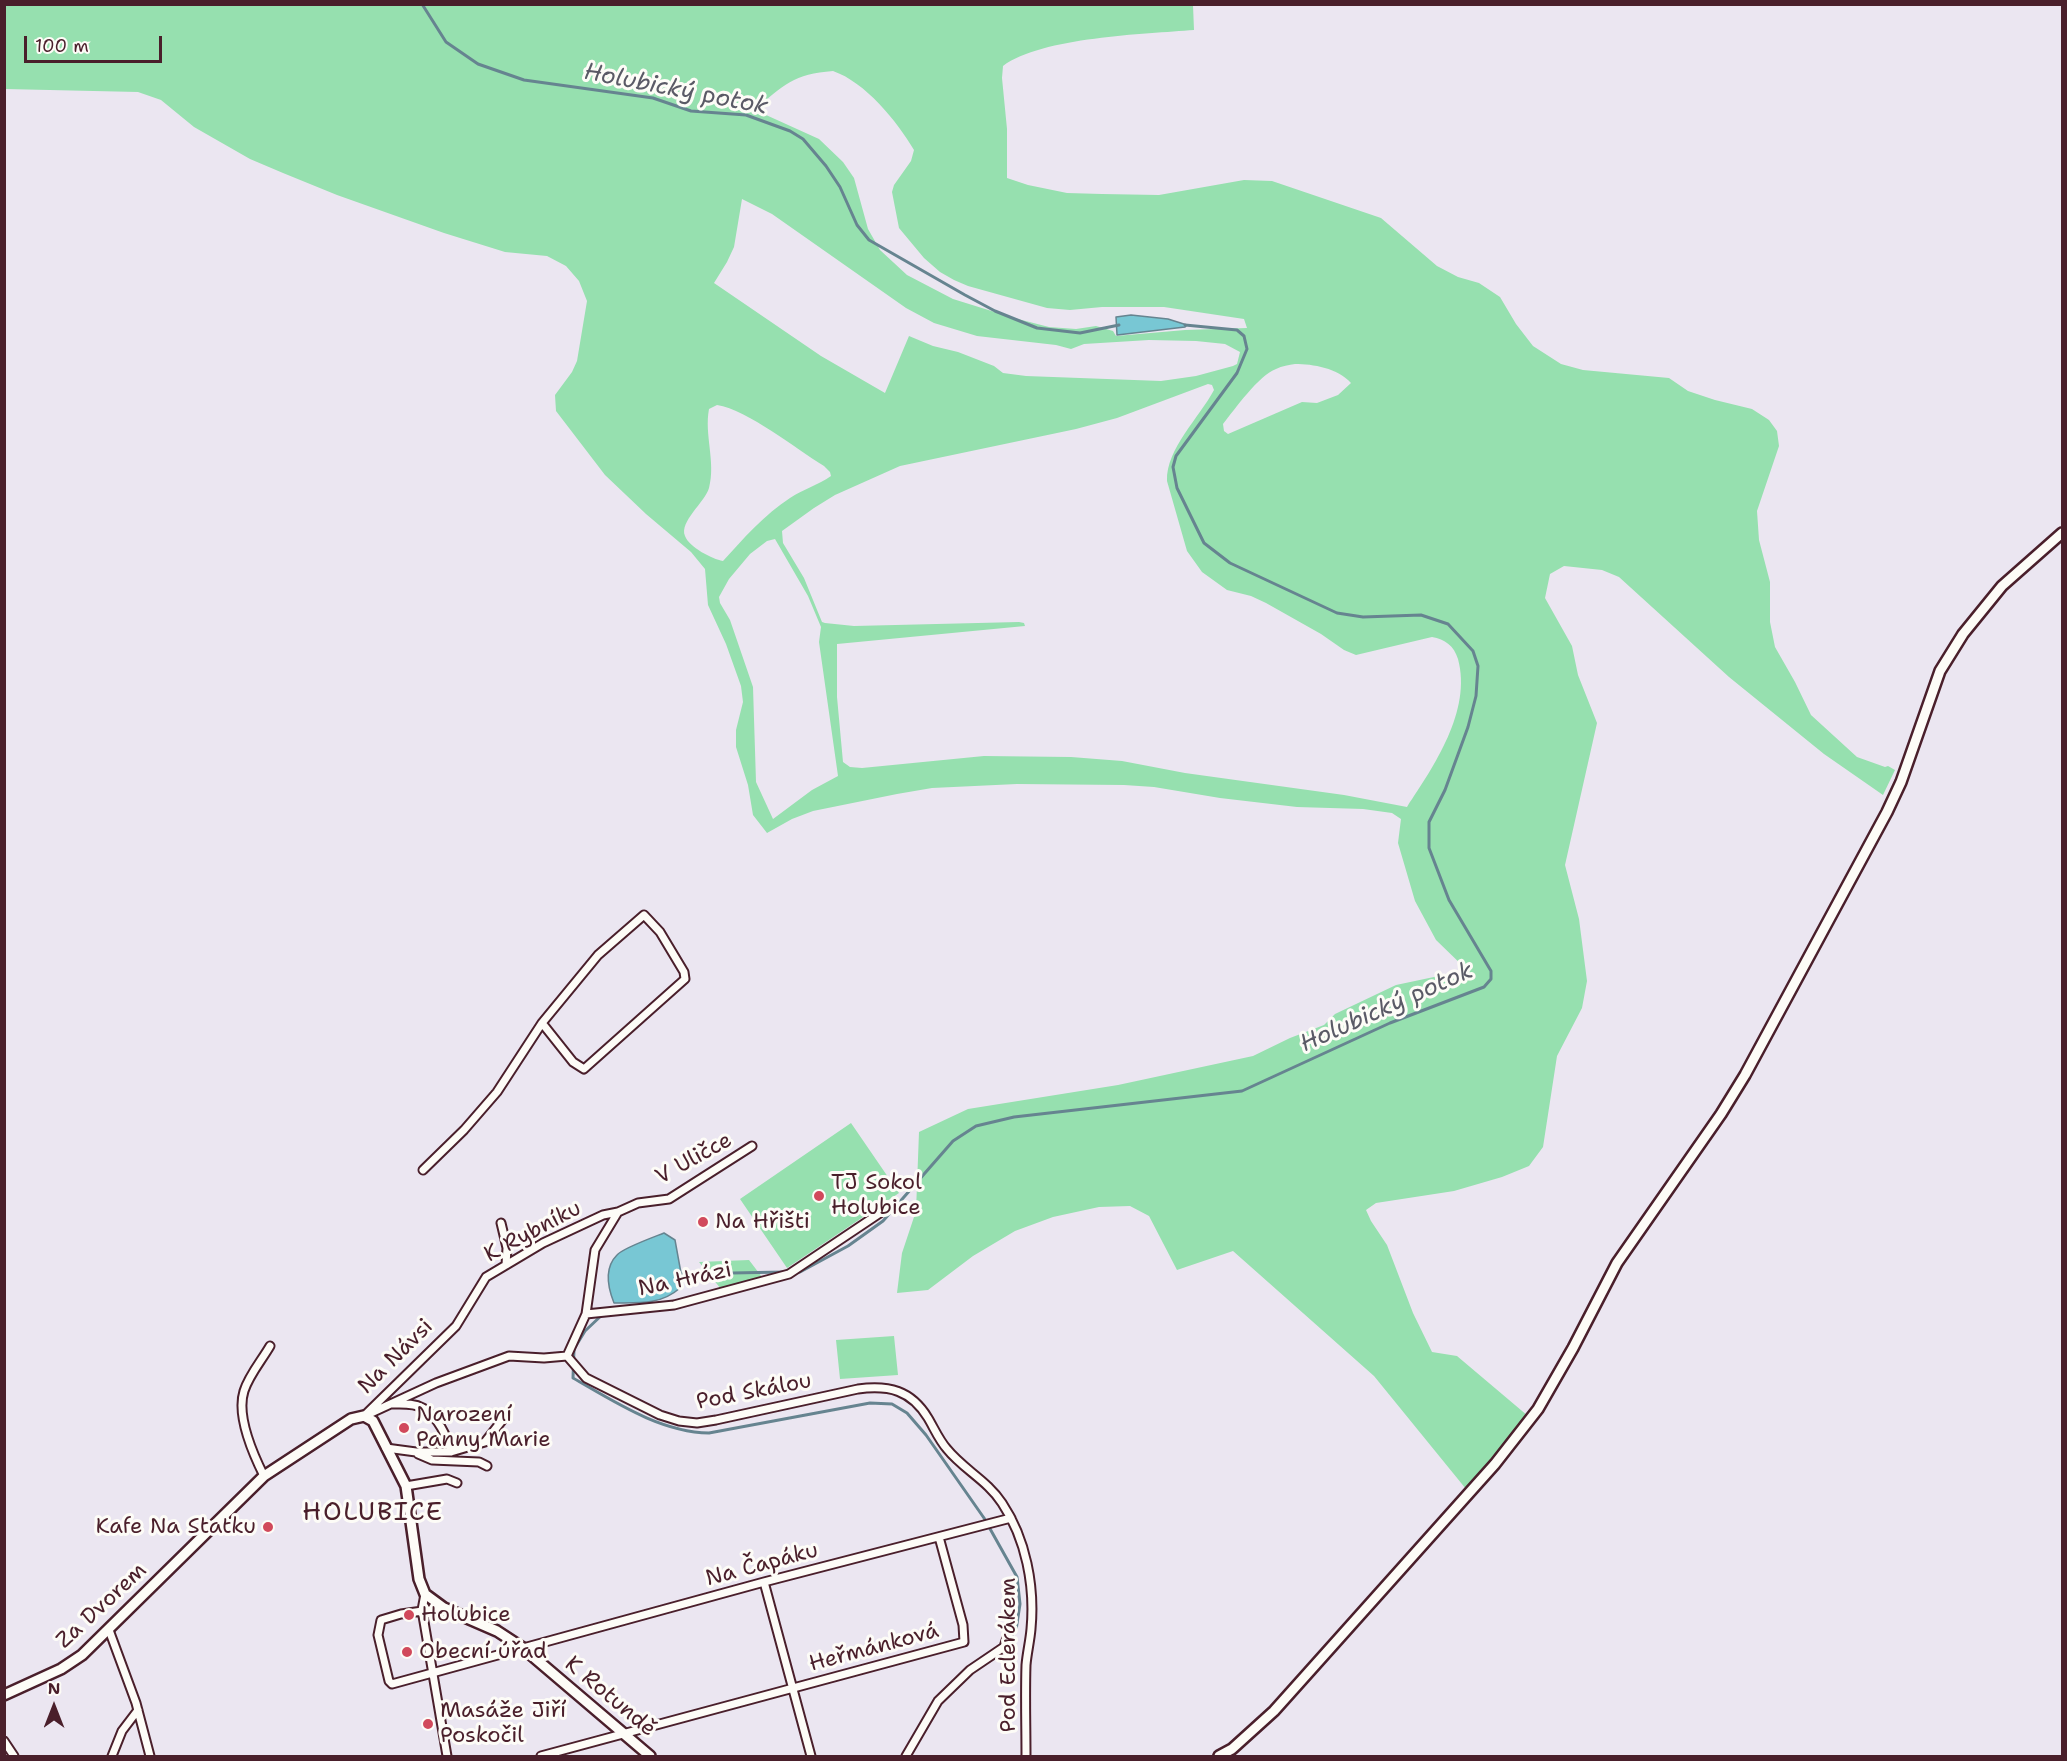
<!DOCTYPE html>
<html>
<head>
<meta charset="utf-8">
<style>
  body { margin:0 }
  #map { position:relative; width:2067px; height:1761px; overflow:hidden; background:#ebe6f1; font-family:"Shantell Sans",sans-serif }
  canvas { display:block }
  .frame { position:absolute; inset:0; border:6px solid #4a1f2b; pointer-events:none }
  .north { position:absolute; left:24px; top:1677px; width:60px; height:60px; -webkit-text-stroke:4px #fdfcf7; paint-order:stroke; rotate:0deg; font-size:16px; font-weight:700; line-height:24px; text-align:center; color:#4a1f2b }
  .north::after { content:''; display:block; margin:auto; width:21px; height:27px; background:#4a1f2b; clip-path:polygon(50% 0,100% 100%,50% 72%,0 100%) }
  .scale { position:absolute; left:24px; top:36px; width:138px; height:27px; box-sizing:border-box; border:3px solid #4a1f2b; border-top:0; padding-left:8px; font-size:18px; line-height:21px; white-space:nowrap; color:#4a1f2b; -webkit-text-stroke:4px #fdfcf7; paint-order:stroke }
</style>
</head>
<body>
<div id="map">
<canvas width="2067" height="1761"></canvas>
<div class="frame"></div>
<div class="north">N</div>
<div class="scale">100 m</div>
</div>
<script>
const context = document.querySelector('canvas').getContext('2d');
context.lineJoin = 'round';
function paint(path, color) { context.fillStyle = color; context.fill(path, 'evenodd'); }
function stroke(path, color, width, dash) { context.strokeStyle = color; context.lineWidth = width; context.lineCap = dash ? 'butt' : 'round'; context.setLineDash(dash || []); context.stroke(path); }
function drawText(font, color, halo, rows, align = 'center') {
  context.font = font + ' "Shantell Sans",sans-serif'; context.lineWidth = 6; context.setLineDash([]); context.textBaseline = 'middle'; context.strokeStyle = halo; context.fillStyle = color; for (const [text, x, y, turn = 0] of rows) {
    context.save(); context.translate(x, y); context.rotate((+turn || 0) * Math.PI / 180); context.textAlign = isNaN(turn) ? turn : align; if (halo) context.strokeText(text, 0, 0); context.fillText(text, 0, 0); context.restore();
  }
}
const green = new Path2D(`
  M5,5h1188l1,25c-49,4 -152,7 -191,36l-1,12 5,51v49l21,7 39,8 35,1 57,1 85,-15 28,1 109,37 56,48 21,11 21,6 21,14 16,27 17,22 28,18 22,6 86,8 19,13 27,9 37,9 17,11 8,11 2,15 -22,65 2,29 11,42v40l5,25 20,35 16,33 46,42 28,10 3,-1 7,4 -12,25 -59,-41 -95,-77 -110,-100 -17,-7 -38,-4 -14,8 -5,24 27,48 6,29 19,48 -32,142 14,54 8,62 -5,27 -25,48 -14,91 -14,19 -27,11 -48,14 -78,12 -10,7 5,11 16,24 26,68 19,39 25,4 71,60 -41,51 -21,22 -92,-113 -141,-125 -56,19 -28,-54 -19,-10 -31,1 -46,10 -38,14 -42,25 -45,34 -31,3 5,-40 14,-42 3,-79 49,-23 150,-24 135,-29 37,-18 34,-13 11,-11 61,-29 71,-15 -31,-30 -21,-39 -17,-58 3,-24 -9,-6 -29,-4 -66,-2 -77,-9 -66,-11 -30,-2 -107,-1 -85,4 -35,6 -84,17 -21,8 -25,14 -14,-18 -5,-30 -12,-38v-17l7,-28 -2,-16 -15,-42 -18,-39 -3,-36 -14,-17 -45,-38 -41,-39 -49,-64 -1,-16 17,-23 5,-11 10,-60 -8,-20 -13,-15 -19,-10 -42,-4 -61,-19 -107,-38 -54,-22 -33,-14 -56,-32 -33,-27 -23,-8 -133,-3zM833,71c32,11 64,50 81,79l-3,11 -17,24 -2,7 7,36 25,30 16,14 14,8 14,6 79,22 23,2 32,-3h62l80,12 3,9 -62,2 -69,6 -3,-5 -17,-5 -20,3 -27,-2 -35,-9 -61,-19 -46,-24 -27,-25 -12,-21 -14,-51 -11,-16 -24,-23 -64,-29c28,-25 39,-36 78,-39zM742,199l30,15 134,94 28,15 43,13 79,9 15,4 13,-5 65,-4 47,1 29,3 15,8 -3,12 -4,2 -37,10 -35,5 -135,-5 -23,-3 -9,-7 -36,-14 -25,-6 -24,-10 -24,57 -64,-37 -107,-73 13,-21 7,-15zM1295,364c18,0 43,4 56,19l-13,12 -21,8 -15,-1 -74,32 -4,-3 -1,-7c12,-15 36,-49 53,-55 6,-3 13,-4 19,-5zM1208,384l4,1 2,5c-15,28 -48,59 -47,91l20,70 15,21 25,18 24,6 15,7 55,31 23,16 12,5 76,-18c13,2 22,9 26,22 14,52 -24,107 -51,148l-63,-12 -159,-22 -63,-12 -51,-4 -87,-1 -122,12 -12,-1 -7,-5 -6,-65v-53l188,-18 -1,-3 -5,-1 -165,4 -29,-3 -3,-1 -18,-44 -21,-35 -1,-12 32,-23 21,-13 65,-29 176,-37 41,-11zM717,405c31,5 79,44 107,61l6,6 1,4c-13,9 -27,13 -41,22 -25,16 -47,41 -67,63 -11,-2 -34,-14 -38,-25 -6,-14 20,-34 24,-48 7,-26 -5,-53 0,-79zM775,539l33,57 13,31 -2,15 19,134 -26,14 -39,29 -17,-37 -3,-95 -23,-67 -10,-17 -1,-6 10,-18 21,-25 17,-13z
  M851,1123l48,70 -112,75 -47,-69z
  M749,1260l13,17 -41,12 -22,-27z
  M894,1336l4,39 -58,4 -4,-39z`);
const water = new Path2D(`
  M1131,315l37,4 19,6 -2,2 -68,8 -1,-18z
  M664,1233l11,7 6,33 -1,15c-19,17 -42,15 -66,15 -6,-15 -10,-35 3,-48 6,-7 37,-18 47,-22z`);
const stream = new Path2D(`
  M422,4l24,38 32,22 46,16 129,18 38,13 55,4 44,16 13,8 23,27 14,21 17,38 12,15 96,55 30,16 42,17 43,5 39,-8
  M794,1272h6l48,-26 35,-25 70,-80 23,-15 38,-9 228,-26 148,-68 94,-36 7,-8v-8l-42,-71 -20,-52v-26l16,-32 23,-63 8,-31 2,-30 -5,-15 -25,-27 -27,-9 -58,2 -26,-4 -107,-50 -26,-20 -27,-55 -4,-21 3,-11 61,-83 10,-24 -3,-13 -7,-6 -52,-5
  M680,1274l104,-2
  M603,1314l-18,17 -11,18 -1,29c42,24 87,54 136,55l161,-30 22,1 15,9 19,22 58,83 33,59 3,27 -4,26 -7,9`);
const minor = new Path2D(`
  M423,1170l41,-40 33,-38 45,-69 56,-68 46,-40 16,17 24,40 1,7 -101,90 -11,-7 -31,-39
  M501,1223l6,25 -1,17
  M586,1314l88,-9 115,-31 94,-63
  M567,1356l19,22 74,37 19,6 18,2 19,-3 142,-31c31,-4 53,1 70,29 6,10 11,22 19,31 16,20 41,32 55,54 24,36 33,83 29,126 -1,12 -4,24 -5,36 -1,31 0,61 0,91
  M567,1356l19,-42 9,-64 23,-38
  M393,1404c10,0 21,-1 30,4 15,9 24,28 28,44
  M371,1413l65,-30 73,-27 35,2 23,-2
  M364,1416l92,-90 30,-49 57,-34 60,-28 15,-3 20,-9 31,-4 83,-53
  M386,1448l30,4h35l34,-10 19,-24
  M418,1454l14,6 47,2 8,4
  M264,1476c-11,-22 -28,-60 -20,-85 5,-16 18,-31 26,-45
  M406,1486l41,-7 10,4
  M764,1582l47,174
  M425,1594l-3,16 25,146
  M444,1608l-43,6 -20,6 -3,15 11,46 3,3 372,-102 247,-64
  M109,1630l27,73 14,53
  M4,1741l10,15
  M112,1756l10,-25 16,-21
  M541,1756l423,-114 -1,-17 -24,-88
  M906,1756l32,-55 32,-31 34,-23 5,-16`);
const tertiary = new Path2D(`
  M4,1695l57,-26 21,-14 182,-179 87,-57 13,-3 9,5 33,65 13,93 6,15 19,14 53,23 26,17 127,108
  M1219,1756l13,-7 42,-38 221,-247 43,-55 35,-61 44,-85 104,-149 24,-39 142,-263 14,-30 39,-111 23,-37 39,-48 60,-53`);
const markers = [
  [819,1196,6,"#d1495b"],
  [703,1222,6,"#d1495b"],
  [404,1428,6,"#d1495b"],
  [268,1527,6,"#d1495b"],
  [409,1615,6,"#d1495b"],
  [407,1652,6,"#d1495b"],
  [428,1724,6,"#d1495b"]
];
const streetNames = [
  ["V Uličce",694,1159,-29],
  ["K Rybníku",533,1232,-28],
  ["Na Hrázi",685,1280,-12],
  ["Na Návsi",396,1357,-45],
  ["Pod Skálou",754,1392,-11],
  ["Na Čapáku",762,1565,-15],
  ["Za Dvorem",102,1606,-43],
  ["Heřmánková",874,1648,-15],
  ["Pod Eclerákem",1009,1655,-90],
  ["K Rotundě",610,1697,40]
];
const poiNames = [
  ["TJ Sokol",831,1183],
  ["Holubice",831,1208],
  ["Na Hřišti",715,1222],
  ["Narození",416,1415],
  ["Panny Marie",416,1440],
  ["Kafe Na Statku",256,1527,"right"],
  ["Holubice",421,1615],
  ["Obecní úřad",419,1652],
  ["Masáže Jiří",440,1711],
  ["Poskočil",440,1736]
];
const waterNames = [
  ["Holubický potok",676,90,11],
  ["Holubický potok",1387,1008,-24]
];
const quarterNames = [
  ["HOLUBICE",373,1513]
];
paint(green, '#96e0af');
paint(water, '#78c7d4');
stroke(water, '#668490', 1.5);
stroke(stream, '#668490', 3);
stroke(minor, '#4a1f2b', 11);
stroke(tertiary, '#4a1f2b', 14);
stroke(minor, '#fdfcf7', 7);
stroke(tertiary, '#fdfcf7', 9);
for (const [x, y, r, color] of markers) { const dot = new Path2D(); dot.arc(x, y, r, 0, 2 * Math.PI); context.fillStyle = color; context.fill(dot); stroke(dot, '#fdfcf7', 2); }
drawText('22px', '#4a1f2b', '#fdfcf7', streetNames);
drawText('22px', '#4a1f2b', '#fdfcf7', poiNames, 'left');
drawText('italic 24px', '#5a5a66', '#fdfcf7', waterNames);
context.letterSpacing = '1.5px';
drawText('26px', '#4a1f2b', '#fdfcf7', quarterNames);
context.letterSpacing = '0px';
</script>
</body>
</html>
